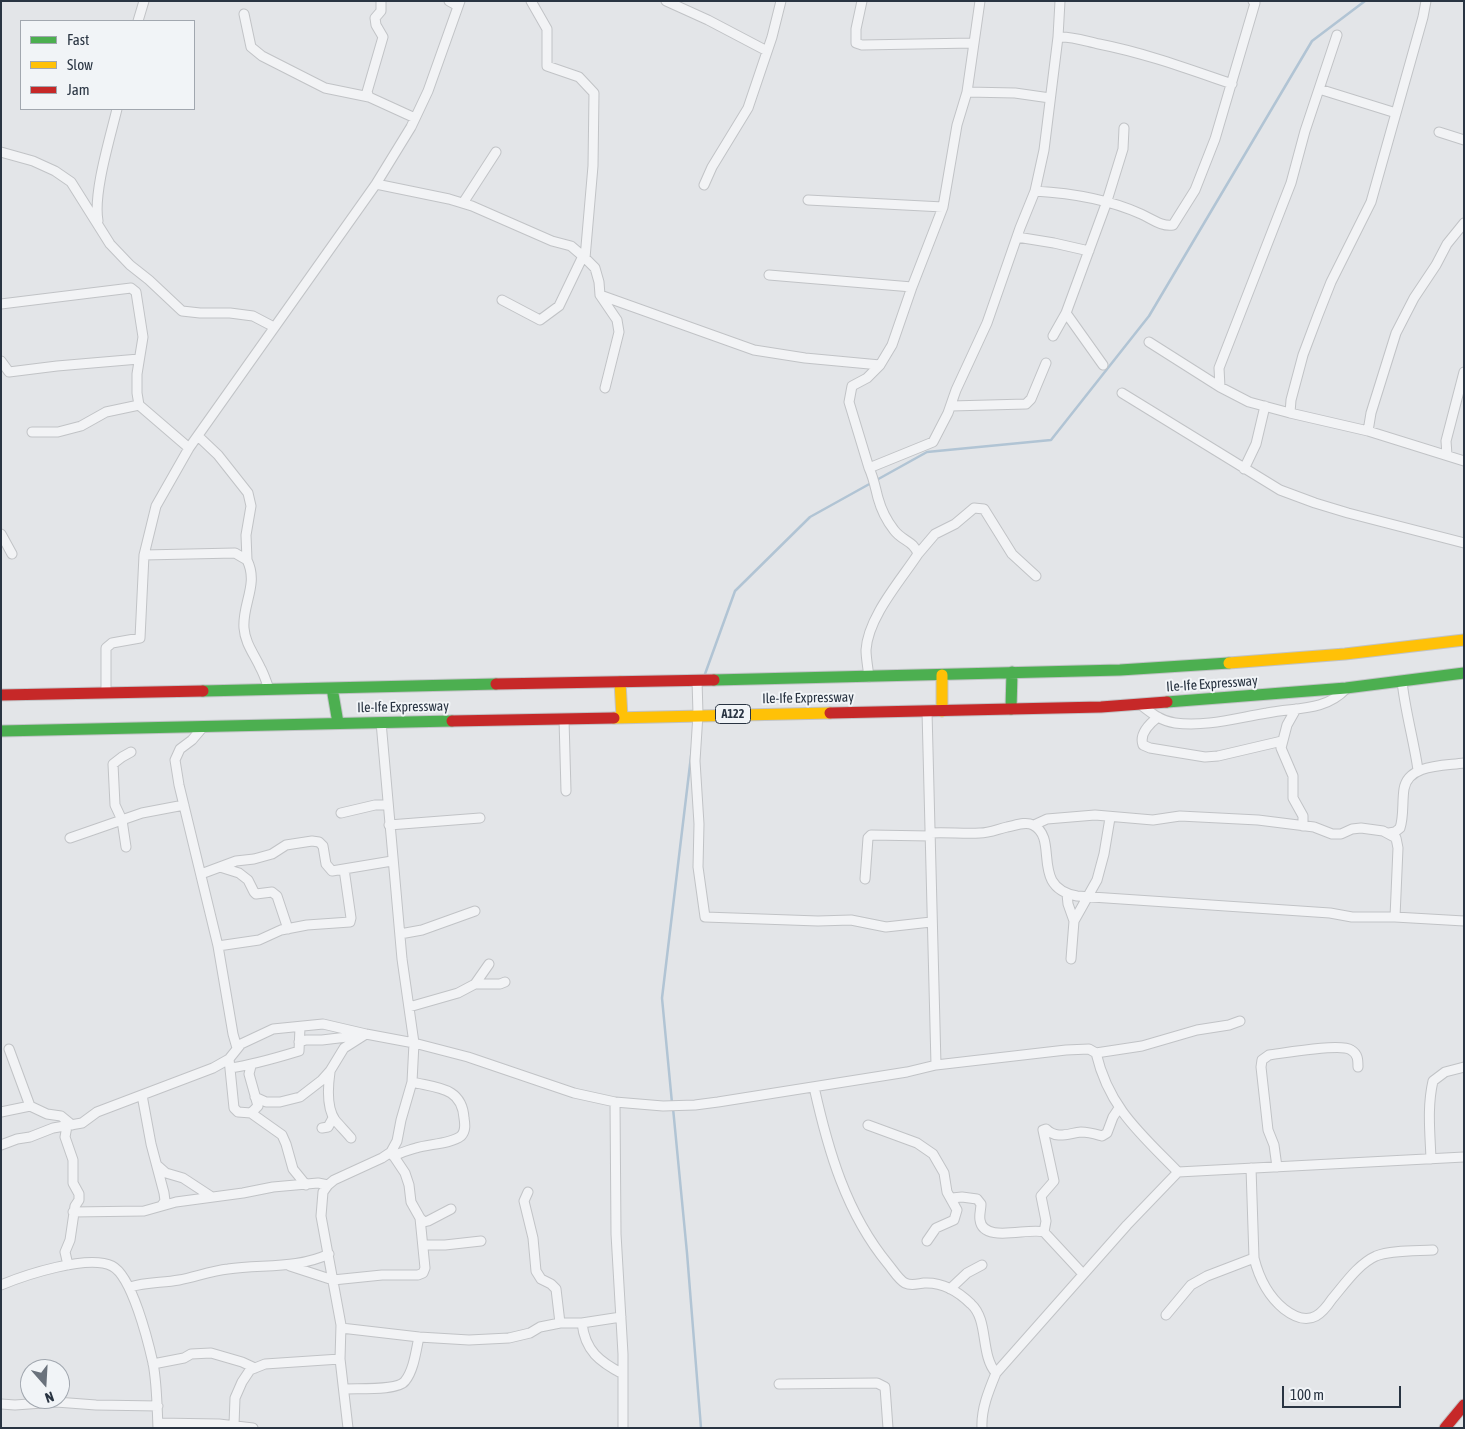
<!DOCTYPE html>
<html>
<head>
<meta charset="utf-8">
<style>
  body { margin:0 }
  #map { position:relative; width:1465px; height:1429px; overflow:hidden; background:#e3e5e8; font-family:"Asap Condensed",sans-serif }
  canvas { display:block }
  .frame { position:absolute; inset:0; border:2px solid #293442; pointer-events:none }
  .legend { position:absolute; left:20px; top:20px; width:175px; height:90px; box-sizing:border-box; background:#f1f4f7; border:1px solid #a1a7af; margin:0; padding:6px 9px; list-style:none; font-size:15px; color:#293442 }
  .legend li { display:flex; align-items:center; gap:10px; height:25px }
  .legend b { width:25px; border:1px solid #a1a7af }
  .north { position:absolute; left:20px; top:1359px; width:50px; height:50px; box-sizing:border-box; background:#f1f4f7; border:1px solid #a1a7af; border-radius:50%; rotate:161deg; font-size:14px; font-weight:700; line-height:20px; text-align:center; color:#293442 }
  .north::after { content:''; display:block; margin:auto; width:18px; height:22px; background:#6a727c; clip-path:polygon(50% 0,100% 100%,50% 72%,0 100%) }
  .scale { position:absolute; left:1282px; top:1386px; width:119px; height:22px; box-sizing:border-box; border:2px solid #293442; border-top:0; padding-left:6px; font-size:15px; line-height:18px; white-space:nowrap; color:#293442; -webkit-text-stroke:4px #f1f4f7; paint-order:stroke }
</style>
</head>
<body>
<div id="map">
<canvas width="1465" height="1429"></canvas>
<div class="frame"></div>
<ul class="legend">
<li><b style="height:6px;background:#4caf50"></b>Fast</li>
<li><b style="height:6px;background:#ffc107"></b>Slow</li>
<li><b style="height:6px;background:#c62828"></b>Jam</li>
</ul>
<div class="north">N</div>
<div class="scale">100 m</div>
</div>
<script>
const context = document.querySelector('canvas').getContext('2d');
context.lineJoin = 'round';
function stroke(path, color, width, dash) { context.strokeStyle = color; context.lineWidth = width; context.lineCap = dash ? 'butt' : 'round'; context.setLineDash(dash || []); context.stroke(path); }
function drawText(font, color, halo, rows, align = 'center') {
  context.font = font + ' "Asap Condensed",sans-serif'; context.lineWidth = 4; context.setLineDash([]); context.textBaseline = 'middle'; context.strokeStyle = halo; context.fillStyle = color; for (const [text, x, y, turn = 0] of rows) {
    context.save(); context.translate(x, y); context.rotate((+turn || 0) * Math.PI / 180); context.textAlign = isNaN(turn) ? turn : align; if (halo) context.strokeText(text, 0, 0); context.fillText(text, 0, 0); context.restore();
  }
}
const stream = new Path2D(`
  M705,674l30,-83 75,-74 117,-65 124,-12 98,-124 163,-275 53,-40
  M672,1103l-10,-105 30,-250
  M673,1108l14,145 14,175`);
const street = new Path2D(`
  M381,1v10l-6,7 1,7 7,12 -16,55 2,5 46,21
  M449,1l9,5
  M531,1l16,28v37l32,11 15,16 -1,73 -8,92
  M666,1l42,19 59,31
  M862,1l-6,28v14l6,2 111,-2
  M1426,1l-3,16 -52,185 -40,80 -13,33 -15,40 -12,45 -1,13 78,18 96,30
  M244,14l7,33 11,9 63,32 44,9
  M138,21l6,-20
  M1058,37l2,-36
  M1319,89l77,24
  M967,92l13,-91
  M1439,132l25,8
  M1,152l32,9 22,10 16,11 39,62 20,21 19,15 33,31 18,2h30l23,3 21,11
  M376,184l73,15 23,7 80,35 19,5 14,12 10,10 4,14 1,13 17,25 2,12 -14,56
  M704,185l8,-18 36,-59 24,-71 9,-36
  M1035,191c35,2 75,9 106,23 11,5 21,13 32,11l22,-35 20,-51 40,-136 -2,-2
  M808,200l135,7
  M463,203l33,-51
  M98,221c-5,-28 12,-83 19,-112
  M1017,237l37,6 35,8
  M769,275l143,12
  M600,295l154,55 51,8 75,7
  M502,300l38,20 19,-14 24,-50
  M1,304l130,-16 5,4 7,45 -6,37v19l2,12 50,43
  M1066,313l37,52
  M1053,336l13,-23 40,-109 17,-55 1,-21
  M1149,342l71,45 29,15 41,11
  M1,361l8,11 48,-6 82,-7
  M1220,387l-1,-19 72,-185 14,-52 32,-96
  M1122,393l158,97 35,13 33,10 116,30
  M951,406l75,-2 5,-5 15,-36
  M1368,431l3,-18 25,-80 18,-35 22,-33 11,-21 17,-21
  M32,432h26l23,-6 25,-14 33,-7
  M198,436l20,19 30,38 3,13 -5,29 1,25
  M1447,455l-1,-14 18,-69
  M869,468l-20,-66 3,-16 15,-8 13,-13 12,-20 20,-58 31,-80 14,-82 10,-33 48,1 35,5
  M1244,469l12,-25 9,-38
  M1,534l11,20
  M918,554l17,-20 20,-10 19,-16 10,1 28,45 24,22
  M144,555l91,-2 12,7c12,24 -5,44 -3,68 1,15 10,26 16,39 4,7 6,14 9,22
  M869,677c-1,-9 -3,-19 -3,-27 2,-33 35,-70 52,-96 -4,-13 -16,-13 -24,-24 -7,-9 -13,-21 -16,-32 -3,-11 -4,-19 -9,-30l64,-26 15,-29 8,-23 31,-67 33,-95 15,-37 9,-41 14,-113c14,-1 27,4 41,7 46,9 89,25 133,40
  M697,680l1,34 -3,47 4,63 -1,43 7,50 113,4 33,-1 35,7 45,-5
  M1402,681c3,30 12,60 16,89
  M106,693v-45l6,-5 28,-5 4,-83 12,-49 33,-58 187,-264 35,-57 17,-36 32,-90
  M1141,705c10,8 20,16 34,18 31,4 61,-5 92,-10 28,-6 57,-1 79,-24
  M1296,709l-9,16 -6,23 12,28v22l10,18v10
  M927,711l9,354
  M1158,717c-9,7 -19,17 -15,28l7,3 55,9 13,-1 64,-15
  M564,719l2,72
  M203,727l-11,13 -12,9 -5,11 4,25 39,161 15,88 4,14
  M341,813l34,-8h13
  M389,825l91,-7
  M1034,825l13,-6 48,-4 58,5 27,-4 78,4 56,7 18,7h9l11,-5 9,-1 22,3 13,7 2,10 -3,69
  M930,833c17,-1 34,1 50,0 9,0 18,-4 27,-6 7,-1 18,-6 26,-2 27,14 -4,62 44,71l253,17 22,4h43l69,4
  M1389,833l6,-1 5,-4c4,-12 2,-26 4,-39 4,-25 40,-23 60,-26
  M70,838l72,-25 42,-8
  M126,847l-4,-27 -7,-15 -2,-41 9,-7 9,-5
  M220,867l19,6 9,7 6,12 2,2 16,-2 5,4 11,33
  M201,874l35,-13 18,-2 18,-5 14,-9 26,-4 7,1 4,4 3,18 6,7 60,-10
  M865,879l3,-41 3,-3 59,1
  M1067,894l1,10 6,17
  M400,934l22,-4 53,-19
  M218,946l41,-6 22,-10 26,-5 43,-3 1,-4 -7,-49
  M1071,959l3,-38 23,-41 7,-26 6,-36
  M475,984h25l5,-2
  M409,1007l49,-14 17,-9 14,-20
  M299,1042l7,-2h16l25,-3 7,4
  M9,1049l21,57
  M1096,1053l46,-7 55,-16 32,-5 11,-4
  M229,1059l5,49 4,4 13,1 31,22 4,9 7,25 13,16
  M251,1066l-2,8 9,32 -7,7
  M230,1068c23,-3 46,-10 69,-17l1,-24
  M330,1072c-2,14 -4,35 5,48 5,6 11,12 16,18
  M814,1087c14,63 32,126 74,177 5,6 11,16 17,19 6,3 12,1 19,0 18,-1 34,8 47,21 18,16 9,51 25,69
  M142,1095l9,49 13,49 1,8 -3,4
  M255,1097l11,5h14l20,-5 22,-17 8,-9 14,-23 22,-14
  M615,1102l1,132 7,120v74
  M1,1112l29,-6 17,8 14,2 11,9
  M868,1125l49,18 16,11 11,19 3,19 10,18 -3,10 -18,8 -9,13
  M67,1126l-2,11 8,23v23l6,11v6l-4,6 -5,34 -5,12 3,13
  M322,1128l6,-1 5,-9
  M1,1145l16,-6 13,-2 23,-9 29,-5 15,-11 116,-44 16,-9 12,-15 32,-15 50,-5 43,10 48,9 54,14 106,36 41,9 48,4 32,-1 23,-3 189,-30 29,-7 130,-15 23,-1 7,4c13,55 44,80 82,119l286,-15
  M393,1156c8,-3 15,-6 23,-8 12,-4 35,-4 45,-12 5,-5 4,-12 3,-18 -2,-31 -27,-30 -52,-36
  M1431,1159c-1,-27 -4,-52 2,-78l12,-9 19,-5
  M157,1165l9,8 17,5 29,19
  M1277,1167l-3,-22 -6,-15 -7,-63 1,-7 7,-5c16,-2 72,-12 82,-5 7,4 7,10 7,17
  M1251,1168l3,90c5,20 14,38 30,51 9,7 21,13 32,7 7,-4 12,-11 16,-17 12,-14 26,-35 44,-43 15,-6 40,-5 57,-6
  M528,1192l-4,9 9,37 3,33 5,8 10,5 5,5 4,34
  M952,1198l10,-1 15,2 4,5c0,5 -2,11 -1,16 3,24 49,7 64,12l39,42
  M73,1212l71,-1 32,-9 67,-9 30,-6 45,-4 10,2
  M420,1218l4,4 4,-1 23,-12
  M1044,1232l2,-11 -5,-25 13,-15 -11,-51 3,-1c11,11 23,4 35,3 8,0 14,2 21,4l5,-3 6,-16 6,-9
  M423,1245h22l36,-4
  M290,1266l43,14 49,-5h36l5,-2 2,-5 -5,-50 -9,-16 -2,-17 -4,-12 -14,-21
  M1,1285c24,-10 87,-31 111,-19 20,10 36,75 41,97 4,21 4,43 5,65
  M130,1287c16,-5 33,-4 49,-7 16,-3 32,-9 49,-11 34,-5 69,0 101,-15
  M950,1289l17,-16 15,-8
  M1166,1315l25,-30 16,-9 47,-18
  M582,1323l39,-6
  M341,1328l78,9 50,3 40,-2 21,-5 10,-6 20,-4h22c3,28 18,39 41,51
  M153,1364l31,-6 7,-4 20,-1 31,9 13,6
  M779,1384l98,-1 8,4 3,41
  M344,1389c13,-1 54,2 61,-8 9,-11 11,-31 14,-44
  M1,1404l14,1 41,-3 40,3 62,1
  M158,1423l61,1 34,4
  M234,1425l1,-27 7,-16 8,-12 15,-6 75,-5
  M348,1428l-8,-69 1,-34 -20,-109 2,-24 5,-7 6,-5 48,-22 9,-6 6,-11 4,-21 11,-38 2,-39 -12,-84 -21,-237
  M982,1428c-1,-19 7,-38 14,-55l131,-148 51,-53`);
const fast = new Path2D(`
  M714,680l406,-10 109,-7
  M332,688l6,35
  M203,691l293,-7
  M1167,702l179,-14 118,-15
  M1011,709l1,-37
  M1,731l451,-10`);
const slow = new Path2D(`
  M1229,663l116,-9 119,-14
  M942,675v36
  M620,682l2,35
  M614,718l216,-5`);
const jam = new Path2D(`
  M496,684l218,-4
  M1,695l202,-4
  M830,713l271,-6 66,-5
  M452,721l162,-3
  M1445,1428l19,-23`);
const shields = [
  [733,714,35]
];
const shieldNames = [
  ["A122",733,714]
];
const streetNames = [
  ["Ile-Ife Expressway",1212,684,-4],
  ["Ile-Ife Expressway",808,698,-1],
  ["Ile-Ife Expressway",403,707,-1]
];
stroke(stream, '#b1c4d4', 2.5);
stroke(street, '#c1c3c6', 11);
stroke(fast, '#c1c3c6', 13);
stroke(slow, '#c1c3c6', 13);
stroke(jam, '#c1c3c6', 13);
stroke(street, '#f2f3f5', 9);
stroke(fast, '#4caf50', 11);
stroke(slow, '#ffc107', 11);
stroke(jam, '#c62828', 11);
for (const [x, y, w] of shields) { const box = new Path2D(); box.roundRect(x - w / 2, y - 9.5, w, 19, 4); context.fillStyle = '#f1f4f7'; context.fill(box); stroke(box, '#293442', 1); }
drawText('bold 12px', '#293442', null, shieldNames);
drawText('14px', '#293442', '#f1f4f7', streetNames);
</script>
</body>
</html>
